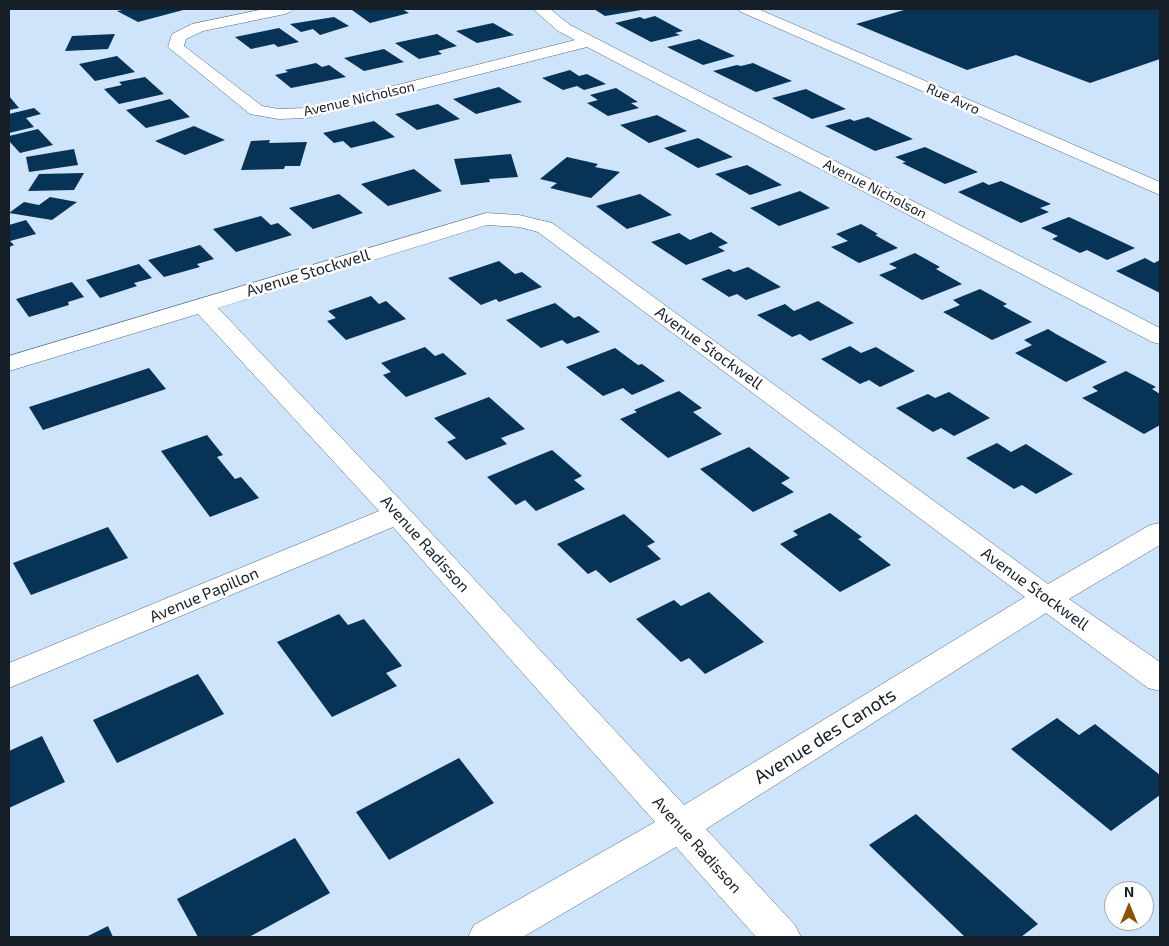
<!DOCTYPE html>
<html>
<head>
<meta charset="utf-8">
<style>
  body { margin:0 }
  #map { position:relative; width:1169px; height:946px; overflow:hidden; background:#cde4fa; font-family:"Exo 2",sans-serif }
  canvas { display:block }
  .frame { position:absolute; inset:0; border:10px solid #161f27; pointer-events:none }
  .north { position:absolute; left:1104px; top:881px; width:50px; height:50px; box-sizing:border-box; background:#fff; border:1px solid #a2a5a9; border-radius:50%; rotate:0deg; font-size:14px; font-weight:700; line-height:20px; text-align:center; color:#161f27 }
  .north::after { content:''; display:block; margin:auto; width:18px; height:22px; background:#895300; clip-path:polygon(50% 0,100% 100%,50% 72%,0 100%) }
</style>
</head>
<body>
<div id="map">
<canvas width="1169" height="946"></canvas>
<div class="frame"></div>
<div class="north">N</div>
</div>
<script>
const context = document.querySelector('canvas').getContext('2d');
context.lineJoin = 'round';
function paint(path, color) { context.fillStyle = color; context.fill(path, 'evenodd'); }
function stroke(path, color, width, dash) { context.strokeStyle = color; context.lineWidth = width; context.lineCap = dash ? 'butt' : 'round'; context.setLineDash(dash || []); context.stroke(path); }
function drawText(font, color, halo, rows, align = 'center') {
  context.font = font + ' "Exo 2",sans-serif'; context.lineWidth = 5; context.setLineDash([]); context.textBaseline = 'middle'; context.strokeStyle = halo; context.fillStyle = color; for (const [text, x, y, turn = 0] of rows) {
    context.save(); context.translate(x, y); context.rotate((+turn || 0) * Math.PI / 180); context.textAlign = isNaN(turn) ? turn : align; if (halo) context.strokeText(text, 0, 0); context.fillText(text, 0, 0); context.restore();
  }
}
const building = new Path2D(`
  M128,9h59l-49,13 -21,-11z
  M360,9h42l7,4 -39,10 -18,-13z
  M594,9h46l1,1 -36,6z
  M901,9h259v50l-70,24 -74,-28 -49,15 -111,-46 48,-14z
  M655,16l28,15 -8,2 5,2 -29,7 -36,-19 25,-6 4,2z
  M334,17l15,9 -29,9 -7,-6 -12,3 -11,-8z
  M493,23l21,12 -37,8 -21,-12z
  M279,28l20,14 -21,5 -4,-3 -23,5 -16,-12z
  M115,34l-7,15 -43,2 7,-15z
  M437,34l20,12 -19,5 4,3 -23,5 -24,-16z
  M699,39l36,17 -32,9 -36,-18z
  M384,49l20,13 -40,9 -20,-13z
  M117,56l18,16 -40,9 -16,-17z
  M316,63l6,4 7,-2 17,12 -55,11 -16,-13 13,-3 -3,-2z
  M753,63l39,18 -36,11 -43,-21 24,-6 4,1z
  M570,70l9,6 8,-2 19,10 -22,6 -7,-4 -14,4 -21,-12z
  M145,77l19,17 -45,10 -15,-15 18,-4 -3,-3z
  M499,87l23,15 -46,12 -23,-15z
  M616,88l22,14 -7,1 8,5 -31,8 -21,-13 11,-3 -8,-5z
  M806,89l40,20 -34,10 -40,-21z
  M9,96l10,12 -10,2z
  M170,99l20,18 -44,11 -20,-18z
  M438,104l22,15 -43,11 -22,-16z
  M34,108l7,6 -15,4 8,9 -25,6v-19z
  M657,115l30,16 -38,12 -29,-18z
  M868,117l45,22 -38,12 -50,-25 25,-7 4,2z
  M374,121l21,16 -44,11 -8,-7 -9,2 -11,-10z
  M194,126l31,14 -40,15 -30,-14z
  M38,129l15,16 -33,8 -11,-12v-5z
  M698,138l35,19 -35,11 -34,-20z
  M270,140l-1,3 38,-1 -7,24h-15l-1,3 -43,1 10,-29z
  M925,147l53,25 -33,12 -43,-21 4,-1 -11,-5z
  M74,149l4,16 -49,7 -3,-15z
  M511,154l7,23 -29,2 1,3 -29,3 -7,-26z
  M567,157l31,7 -3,3 25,5 -29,26 -41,-10 7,-5 -17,-4z
  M747,165l35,20 -32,10 -35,-21z
  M414,169l28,22 -54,15 -27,-22z
  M84,173l-10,17 -46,1 11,-17z
  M1001,181l50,23 -11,4 9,4 -28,11 -63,-31 25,-10 6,3z
  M800,191l30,17 -51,18 -29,-18z
  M339,194l24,19 -50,16 -24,-21z
  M640,194l32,21 -45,14 -31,-23z
  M50,197l27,5 -25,18 -43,-7 15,-11 15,3z
  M261,216l10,9 7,-2 14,12 -56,17 -23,-23z
  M1069,217l66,31 -28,12 -20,-10 -7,3 -28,-14 6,-3 -17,-8z
  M26,220l10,14 -26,7 4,4 -5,2v-22z
  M861,224l17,10 -3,1 23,13 -39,15 -28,-16 17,-6 -12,-7z
  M711,232l17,11 -10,4 7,4 -39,14 -35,-23 28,-9 11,7z
  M200,245l14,14 -17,5 3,3 -36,10 -16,-17z
  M915,253l25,14 -4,2 26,15 -40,16 -43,-25 18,-7 -8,-4z
  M1145,258l9,5 6,-3v33l-44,-22z
  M499,261l16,13 7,-2 20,15 -43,15 -3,-3 -15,6 -33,-27z
  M139,264l13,14 -18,5 3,3 -37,12 -14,-18z
  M748,267l33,20 -35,13 -9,-6 -8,3 -28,-18 28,-10 5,3z
  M72,282l12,15 -16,5 1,3 -40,12 -13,-18z
  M980,289l27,15 -4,2 29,16 -40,18 -49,-28 17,-7 -7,-5z
  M371,296l8,8 7,-3 20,18 -60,21 -19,-19 9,-3 -8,-7z
  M818,301l36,22 -44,18 -10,-7 -8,3 -35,-22 28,-11 9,7z
  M555,303l19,15 5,-2 21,16 -33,12 -5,-4 -21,8 -35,-28z
  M1048,329l8,5 51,28 -41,20 -51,-29 17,-8 -8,-5z
  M850,346l11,7 15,-6 39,24 -35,16 -11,-7 -9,4 -39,-25z
  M425,347l10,9 8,-3 24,21 -61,23 -23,-22 8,-3 -10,-9z
  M615,348l23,17 4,-1 23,17 -33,14 -9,-7 -20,8 -37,-29z
  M149,368l17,21 -123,41 -14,-23z
  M1126,371l30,16 -4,2 8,5v31l-16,9 -62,-36 16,-7 -6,-4z
  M679,391l23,17 -9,4 29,22 -54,24 -48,-39 17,-7 -3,-2z
  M949,392l41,26 -36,18 -13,-8 -8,4 -37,-24 32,-14 7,4z
  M489,397l36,32 -24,9 6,6 -41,16 -19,-18 9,-4 -22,-20z
  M207,435l16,20 -6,2 18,22 6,-2 18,21 -49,19 -49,-66z
  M997,443l14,9 15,-8 47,30 -37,20 -14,-9 -8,4 -48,-31z
  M749,447l41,31 -9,5 13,9 -41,20 -53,-43z
  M552,450l30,26 -8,4 11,9 -49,22 -11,-11 -9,5 -29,-28z
  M830,513l32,24 -4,2 33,26 -51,27 -60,-48 18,-9 -5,-4z
  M624,514l31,28 -8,4 14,13 -51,24 -14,-13 -8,4 -31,-30z
  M108,527l20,31 -97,37 -18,-32z
  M709,592l55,50 -59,32 -16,-16 -8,4 -45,-43 38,-19 7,6z
  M339,614l9,11 16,-6 38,47 -16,7 11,13 -65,31 -55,-75z
  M198,674l26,40 -107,49 -24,-43z
  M1057,718l22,17 16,-11 65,51v20l-49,36 -100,-82z
  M42,736l23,46 -56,26v-57z
  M459,758l35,45 -105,57 -33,-48z
  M916,814l122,110 -17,13h-56l-96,-92z
  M295,838l35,55 -81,44h-51l-21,-38z
  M108,926l5,11h-27z`);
const street = new Path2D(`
  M264,9h29l-3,3 -5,2 -82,17 -17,8 -2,7 78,60 17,3 28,-1 268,-68 -17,-9 -25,-22h17l20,16 590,303v16l-8,-2 -565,-295 -280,71 -28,1 -29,-5 -82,-67 4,-13 20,-10z
  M738,9h20l402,173v13l-419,-183z
  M486,213l33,2 33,8 496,361 102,-59 10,-2v22l-91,54 91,63v29l-12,-3 -102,-75 -340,216 89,96 6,12h-45l-80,-90 -153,90h-55l6,-12 181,-103 -262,-295 -384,161v-25l370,-152 -181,-197 -189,57v-15zM487,225l32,2 19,5 487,365 -341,208 -276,-297 -190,-200z`);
const farStreetnames = [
  ["Avenue Nicholson",359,99,-13],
  ["Rue Avro",953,99,24],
  ["Avenue Nicholson",875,189,27]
];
const streetNames = [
  ["Avenue Stockwell",308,273,-17],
  ["Avenue Stockwell",709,348,36],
  ["Avenue Radisson",425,544,48],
  ["Avenue Stockwell",1035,589,36],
  ["Avenue Papillon",204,595,-23],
  ["Avenue Radisson",697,845,48]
];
const nearStreetnames = [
  ["Avenue des Canots",825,736,-32]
];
paint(building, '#073356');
stroke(street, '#53677b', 1);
paint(street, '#fff');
drawText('14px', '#161f27', '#fff', farStreetnames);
drawText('16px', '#161f27', '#fff', streetNames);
drawText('19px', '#161f27', '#fff', nearStreetnames);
</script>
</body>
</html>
